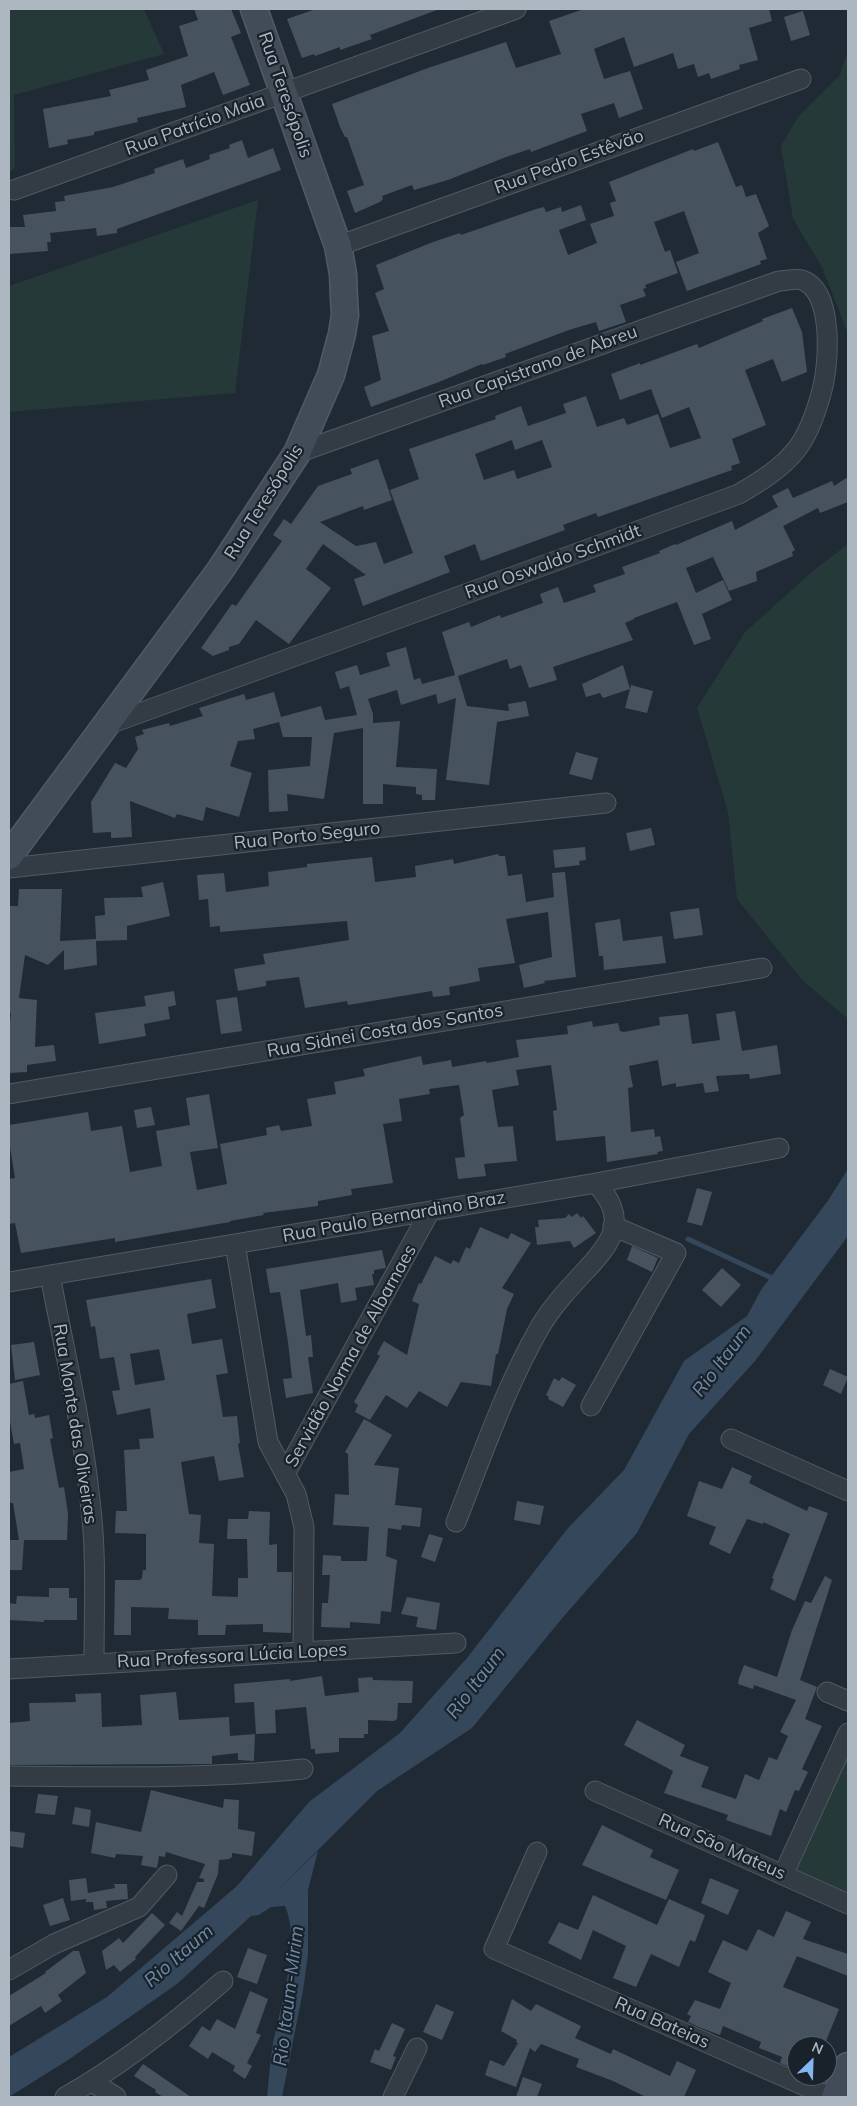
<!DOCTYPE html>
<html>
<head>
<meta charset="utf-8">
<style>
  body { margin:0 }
  #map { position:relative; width:857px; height:2106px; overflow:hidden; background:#202a34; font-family:Mulish,sans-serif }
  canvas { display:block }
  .frame { position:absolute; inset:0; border:10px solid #adb7c2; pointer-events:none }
  .north { position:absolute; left:787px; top:2036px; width:50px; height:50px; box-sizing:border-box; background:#19212a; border:1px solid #545d67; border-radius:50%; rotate:24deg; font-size:14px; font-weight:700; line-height:20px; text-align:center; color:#adb7c2 }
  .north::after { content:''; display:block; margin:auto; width:18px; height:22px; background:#84b6f1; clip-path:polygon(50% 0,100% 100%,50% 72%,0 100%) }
</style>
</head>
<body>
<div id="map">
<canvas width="857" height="2106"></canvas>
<div class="frame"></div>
<div class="north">N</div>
</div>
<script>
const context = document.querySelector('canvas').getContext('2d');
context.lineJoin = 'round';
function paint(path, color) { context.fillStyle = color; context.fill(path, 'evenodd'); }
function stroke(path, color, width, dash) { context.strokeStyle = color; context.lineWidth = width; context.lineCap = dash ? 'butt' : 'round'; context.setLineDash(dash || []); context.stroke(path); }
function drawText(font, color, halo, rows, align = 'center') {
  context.font = font + ' Mulish,sans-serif'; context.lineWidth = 4.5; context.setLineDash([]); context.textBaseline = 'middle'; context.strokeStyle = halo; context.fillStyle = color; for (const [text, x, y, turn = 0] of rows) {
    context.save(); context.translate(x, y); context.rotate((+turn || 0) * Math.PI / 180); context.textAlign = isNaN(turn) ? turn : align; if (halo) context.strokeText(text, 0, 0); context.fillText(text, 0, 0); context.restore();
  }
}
const green = new Path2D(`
  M9,9h135l20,45 -150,41 1,72 -6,6z
  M848,50v284l-26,-67 -29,-48 -12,-73 17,-29 42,-42z
  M258,200l-23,193 -226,19v-126z
  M848,544v475l-46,-39 -65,-81 -9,-87 -31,-104 48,-76 68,-61z
  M848,1746v153l-56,-25z`);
const water = new Path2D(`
  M848,1169v67l-93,125 -66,73 -52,99 -73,83 -92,112 -95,63 -101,101 42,-41 -10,39v64l-5,37 -21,106h-15c2,-18 3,-36 6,-54 8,-38 28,-101 12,-137l-14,1 -12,8 -8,1 -74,68 -109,76 -59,37v-40l98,-60 130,-111 72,-84 91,-69 67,-75 101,-130 56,-58 60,-109 63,-45 14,-26 66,-88z`);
const stream = new Path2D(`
  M688,1239l88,41`);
const building = new Path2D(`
  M194,9h37l10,24 -10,4 19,48 -27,10 -9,-23 -33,13 5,22 -49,11 1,4 -44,10v3l-27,5 1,4 -19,4 -6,-39 68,-13 -2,-6 40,-10 -3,-10 42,-14 -9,-30 19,-6z
  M316,9h121v1l-67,25 2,4 -32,11v-3l-25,9 -1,-2 -12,4 -15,-39z
  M584,9h185l3,12 -23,7 9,32 -19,5 1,4 -29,10 -2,-6 -11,4 -4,-13 -16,5 -5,-16 -39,14 -10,-30 -30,12 10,30 26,-8 13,38 -24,9 -5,-15 -33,11 6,17 -56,21 -1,-3 -24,8 -58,23 -34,10 -2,-5 -30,11 1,3 -3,3 -25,11 -8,-22 17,-6 -17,-48h-2l-5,-10 -8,-23 96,-36 78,-26 10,26 45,-14 -12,-33z
  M803,11l7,24 -19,6 -7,-24z
  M242,140l6,18 25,-10 8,22 -164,59v4l-20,3 -1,-8 -46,5 1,9h-4l1,9 -39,3v-27h16l-2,-12 33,-4 -1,-9 10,-1 -1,-5 49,-9 42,-14 -1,-4 29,-10 3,9 24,-9 -1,-4 21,-7 -1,-3z
  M718,142l18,45 6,-2 4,12 10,-3 13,32 -11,7 9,26 -7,2 1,3 -74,27 -11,-29 23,-9 -15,-42 -30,11 11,30 5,-2 8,23 -33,12 1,3 -3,1 3,7 -26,9 6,17 -27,9 -3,-9 -27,8 -64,24 1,3 -23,8 -1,-1 -43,18 -68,25 -7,-20 17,-7 -9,-44 17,-5 -14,-38 9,-4 -8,-24 57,-23 27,-9 1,2 75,-26 8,-2 2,5 15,-5 1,5 19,-7 5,15 -27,10 9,25 29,-12 -7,-19 24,-8 -4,-13 6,-2 -7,-19 84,-33 1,2z
  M792,308l10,24 5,40 -25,10 -9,-23 -28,11 21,55 -34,14 8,24 -9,3 1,4 -134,47 -2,-4 -33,12 2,5 -84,31 -6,-17 -31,12 6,16 -87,34 -9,-27 12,-4 -43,-31 -17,25 25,19 -42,56 -33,-24 -17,24 -10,3v3l-16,6 -12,-8 31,-44 4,2 46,-65 -9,-6 11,-16 7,5 27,-38 34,-12 -2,-5 28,-10 14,41 -28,10 -1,-4 -43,16 36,24 20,-4 8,22 29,-11 -23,-63 29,-11 -10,-30 87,-30 -1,-3 26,-10 7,20 38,-13 -3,-9 23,-8 11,31 27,-9 3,7 31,-11 12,34 31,-10 -12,-31 -27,11 -11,-29 -31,11 -9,-26 29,-11v2l57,-21 2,4 64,-27 -1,-2zM512,440l3,10 27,-10 10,27 -35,12 -3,-9 -30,10 -9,-26z
  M848,477v25l-28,11 -2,-5 -35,18 12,24 -3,2 1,4 -37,16 1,9 -28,10 -16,-34 -27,11 10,25 27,-13 9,20 -30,14 9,25 -17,6 -17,-43 -43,16v1l-9,4 8,17 -80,27 4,13 -28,8 -8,-23 -11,4 -3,-10 -49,17 9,30 42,5 -1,-7 18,-3 3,15 -32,6 -8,63 -43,-5 10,-82 -18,6 -2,-10 -35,11 -4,-15 -29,9 5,15v9l27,-2 -4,46 41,2 -2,31h-13v-5l-6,-1v-7l-33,-3v20h-20v-76l-29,5 -10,66 -37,-5 1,17 -19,1 -1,-42 42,-4 2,-29h-29l-4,-15 -26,7 2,10 -17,2 -8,25 22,7 -13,44 -33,-10 -3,14 -26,-7 -2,4 -45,-17 2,36 -21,1v-6l-18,1 -2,-31 24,-39 11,5 12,-19 -3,-12 9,-3 -2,-4 27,-7 1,3 33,-10 -4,-8 45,-14 2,6 28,-8 7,25 40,-11 4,14 32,-5 -8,-29 -9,3 -5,-17 22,-7 3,10 30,-9 -4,-13 20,-6 8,33 6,-2 2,6 33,-9 -13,-43 27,-10 2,5 29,-12 1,3 42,-15 -3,-9 18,-7 6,16 32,-11 -3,-7 32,-11 -3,-7 38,-14 -1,-2 16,-7 1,1 56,-24 3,9 43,-23 -6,-11 16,-8 5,10 39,-17 2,5z
  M623,665l7,24 -27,9 -3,-5 -14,4 -4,-13z
  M631,685l22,6 -6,22 -22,-5z
  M576,752l22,6 -6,22 -23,-6z
  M651,828l4,17 -25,6 -4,-18z
  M585,847l1,13 -7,1 1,4 -25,3 -2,-18z
  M498,854l1,2h6l3,20 14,-2 4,28 28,-5 -2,-24 13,-1 11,105 -32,4 1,2 -21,5 -5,-23 33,-8 -4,-45 -42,7 9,44 -37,5 2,13 -31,6 1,8 -17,2 -1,-6 -84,14 -1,-4 -42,7 -6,-31 -33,4v5l-28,5 -4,-22 31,-5 -2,-10 86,-14 -2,-19 -127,11v-6l-10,1 -2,-28 -9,1 -2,-25 27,-2 2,19 43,-6 -1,-14 39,-5v-3l65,-7 3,25 41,-5 -1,-11 38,-7 1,5z
  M163,882l7,34 -43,10v14l-31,1 1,24 -33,5v-20l-16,15 -23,-10 -6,43 18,2 -2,47 19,-2 2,16 -29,4v7l-18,1v-42l2,-18h-2v-107h9l1,-17h43l-2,52 36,-2 -1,-23 10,-1 -1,-17 39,-1 -2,-10z
  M699,908l4,27 -29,4 -4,-27z
  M620,919l3,22 39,-5 4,27 -62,7 -1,-14h-4l-4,-33z
  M174,991l2,14 -8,2 2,12 -26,5 2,12 -47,8 -4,-31 51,-7 -2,-10z
  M237,997l5,34 -21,3 -5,-34z
  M735,1011l7,40 35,-6 4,29 -31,5 -1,-5 -33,2 3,15 -14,2 -2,-10 -27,4v-4l-14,3 -4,-26 -29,6 4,21 -5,1 3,44 23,-3 1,8 5,-1 3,15 -6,1 1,2 -51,8 -2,-26 -49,5 -3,-30 4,-1 -6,-45 -35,5 3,15 -27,5 6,37 15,-1 4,35 -33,3 2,12 -28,3 -3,-21 10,-1 -5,-39 4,-3 -5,-30 -30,4 1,5 -31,5 3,22 -19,3 10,59 -42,6 1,6 -34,6v5l-55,7 1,2 -34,6v1l-115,20v-4l-94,15 -6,-30 -6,1v-45l6,-1 -6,-37v-16l79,-13 3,19 31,-5 8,46 32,-6 -6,-35 34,-6 -4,-27 23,-4 9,54 -28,4 7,38 30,-6 -7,-40 47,-9 -1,-7 13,-3 2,6 31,-5 -5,-27 29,-5 -2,-12 31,-6 -2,-7 58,-13 2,9 28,-5 1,7 34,-6 1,2 32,-6 -3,-17 52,-6 -1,-8 25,-5 1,6 25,-4 2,8 4,1 36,-7 -1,-8 29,-3 4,30 28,-4 -4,-26z
  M151,1107l4,18 -18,3 -3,-18z
  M697,1188l15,4 -10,34 -15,-4z
  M577,1213l4,5 2,-2 13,17 -22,15 -4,-7 -33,4 -2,-18h4l-1,-7 27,-2 4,-4 3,3z
  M480,1227l28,12 3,-6 20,10 -29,45 12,6 -7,15 -9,45h-2l-5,32 -30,-4 -14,25 -28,-16 -12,17 -21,-13 -16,25 -15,-8 3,-7 -4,-3 26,-46 -3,-2 7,-13 23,14 12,-51 -7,-3 7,-18 2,1 14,-28 16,8 2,-4 6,3 7,-16 4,2z
  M632,1246l26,12 -6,14 -25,-12z
  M382,1250l4,18 -12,2v4h-2l2,11 -19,3 2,12 -16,3 -3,-20 -38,7 6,46 5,-1 2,22h-5l5,36 -27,5 -3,-19 9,-1 -4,-36 -8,-50 -10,1 -4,-24z
  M722,1268l19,17 -20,22 -19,-17z
  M211,1279l5,29 -29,6 5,30 30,-5 6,34 -12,2 7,42 14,-1 3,27 -2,1 6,33 -25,4 -5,-25 -33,6 8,52 12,1 -2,28 15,1 -2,52 26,1v-19h10l-1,-39h-20l1,-20h20l1,-8 21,1 -1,33 8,-1v28h15l-1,61 -28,-1v-8l-37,1 -1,10h-27v-15l-30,-1 1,-11 -38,-1v28h-17l1,-55h25l2,-2 1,-8h3v-36l-31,-1 1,-22h11l-3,-61 16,-1 -1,-10 15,-1 -4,-30 -33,7 -5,-24 8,-1 -6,-33 -14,2 -5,-33 -4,1 -5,-27zM159,1349l6,31 -30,5 -5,-31z
  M34,1342l6,33 -25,5 -4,-35z
  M830,1369l18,8 -7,17 -18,-9z
  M562,1377l14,8 -13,22 -15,-8 1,-2 -3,-2 8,-17 5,3z
  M23,1381l6,34 5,-1 1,4 14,-3 4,23 -3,1 9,49 5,-1 4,26 -1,27h-48l-6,-37h-4v-31l15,-3 -4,-26 -6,1 -5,-28v-32z
  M364,1419l28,16 -18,30 25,3 -4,37 27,3 -2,19 -18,-2 -1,5 -13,-2 -2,28 11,4 -6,52 -10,-1 -1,13 -30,-2v6l-29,-1 1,-24h6l2,-28h-8l1,-20 18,1v5h26l2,-34 -36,-2 2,-31 14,1 -1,-41 -3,-2z
  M732,1467l20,9 -3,7 18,9 40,19 2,-5 19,7 -33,88 -25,-12 4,-10 -2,-1 18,-44 -27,-12v2l-16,-5 -17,35 -21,-10 7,-17 -29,-11 12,-35 23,8z
  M517,1501l27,5 -4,19 -26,-5z
  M429,1534l14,4 -8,24 -14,-5z
  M9,1540h15l-2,30h-13z
  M825,1576l7,4 -32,100 17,7 -12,32 17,7 -20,43 6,3 -9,19 -4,-1 -9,22 -6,-3 -9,27 -45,-16 2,-5 -64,-22 9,-22 -49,-26 13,-25 48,25 -5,11 29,11 -8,20 35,12 9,-25 14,6 10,-23 8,3 11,-24 -8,-4 16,-32 -42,-15 -1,4 -15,-5 1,-6 5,-13 33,12 15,-47 13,-29 6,2z
  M49,1588h20v10h8v22h-33v2l-35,-2v-17l7,1 1,-8 32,1z
  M407,1597l33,6 -4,27 -20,-3 2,-10 -17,-3z
  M322,1676l3,20 34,-4 -1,-14 14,-1 1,3 40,1 -1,22h-14l-1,16 -3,2 -26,-1v14h-4v4h-25v14l-24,2v-5h-4l-5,-42 -31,3 1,23 -20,1 -2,-32 -19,1 -1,-19 56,-5v2z
  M176,1692l3,28 50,-3 1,19 25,-2 -1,27 -16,-1v-7l-26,3v8h-11l-192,1v-42l21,-2 -1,-18 47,-1 -1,-8 26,-1 1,34 40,-2 -2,-30z
  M151,1790l72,18 1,-9 15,1 -1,29 17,3 -3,24 -20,-3v5l-2,-1v2l-11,1 -1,14 -14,34 -5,-2 -18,25 -12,-8 8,-11 5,4 15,-34h7v-3l-5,-1 6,-14 -39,-12 -1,5 -6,-1 -2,12 -16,-3 2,-9 -27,-2 -1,4 -24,-5 5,-31 45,10z
  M38,1794l20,2 -3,19 -20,-2z
  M75,1807l16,3 -2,17 -17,-3z
  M602,1825l51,25 -3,7 29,13 -13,30 -84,-35z
  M9,1831l16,2 -2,15 -14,-2z
  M86,1878l2,15 27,-5 -1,-4h13l1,15 -22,2 1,7 -13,2 -1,-8h-7v-3l-15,2 -2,-21z
  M710,1878l29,12 -11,25 -27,-12z
  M593,1895l64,30 12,-26 36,16 -10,27 -5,-2 -11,27 -28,-13 -15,33 -23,-9 13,-32 -33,-16 -12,30 -33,-17 11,-21 19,8z
  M63,1898l7,22 -20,6 -7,-21z
  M786,1911l25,11 -8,17 45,15v22l-51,-20 -14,31 56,22 -15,37h-27v17l-3,6 -14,-6 2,-6 -23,-9 2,-6 -38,-16 -3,9 -19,-7 -13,-6 3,-6 -4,-2 8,-14 25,9 11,-26 -23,-11 15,-32 24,11 11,-22 16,8z
  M152,1913l13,12 -30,32 1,2 -16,13 -6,-7 -8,5 -4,-19 17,-13 4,5z
  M248,1948l19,7 -10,29 -20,-7z
  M73,1951h6l7,22 -28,22 4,6 -17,12 -4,-7 -32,20v-30l37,-23 -1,-1z
  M250,1991l18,8 -12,34 5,2 -14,28 5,3 -7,13 -12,-8 2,-5 -23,-14 -4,7 -19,-13 13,-20 8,5 7,-12 18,10z
  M512,1999l19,12 5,-7 45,22 -6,12 36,16 2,-5 57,27 7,-15 19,9 -12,27h-38l-33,-16 -37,-14 3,-8 -38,-15 -6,8 -5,-4 -14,39 -31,-12 5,-15 14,6 14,-23 -2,-1 1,-2 -16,-9z
  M436,2004l18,8 -12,28 -19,-8z
  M392,2023l13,6 -12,27 3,1 -5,13 -21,-8 5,-13 4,2z
  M143,2064l48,33h-28l-8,-5 1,-2 -22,-14z
  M523,2077l19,7 -5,13h-21z`);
const street = new Path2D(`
  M14,190l502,-181
  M338,246l463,-167
  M104,726l635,-232c20,-12 42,-25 57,-44 12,-15 20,-38 25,-56 8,-26 14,-103 -19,-114 -6,-2 -16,1 -23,1l-482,172
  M9,868l597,-65
  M9,1094l753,-126
  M235,1244l33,198 28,52 8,33 -1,125
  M50,1275c14,74 32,149 40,225 7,54 4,110 4,164
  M9,1282l587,-99 183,-35
  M591,1406l85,-153 -63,-27
  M731,1439l117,52
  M285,1474l145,-263
  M456,1522c26,-66 49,-134 84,-195 13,-22 31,-41 48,-59 9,-10 19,-21 24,-34 7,-21 -3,-36 -16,-51
  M9,1669l447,-26
  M827,1692l21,9
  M9,1776c98,1 196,3 294,-7
  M595,1791l253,113
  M537,1852l-43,97 336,148
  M783,1875l65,-142
  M9,1970l45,-26 85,-37 28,-32
  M92,2082l24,15
  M65,2097c57,-32 109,-73 158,-116
  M393,2097l24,-49`);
const secondary = new Path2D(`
  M9,856l212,-287 76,-116 34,-78 11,-41 3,-19 -1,-16 -1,-25 -5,-28 -84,-237
  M835,2097l13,-31`);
const streetNames = [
  ["Rua Teresópolis",285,95,71],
  ["Rua Patrício Maia",195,125,-20],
  ["Rua Pedro Estêvão",569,162,-20],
  ["Rua Capistrano de Abreu",538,367,-20],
  ["Rua Teresópolis",264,502,-58],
  ["Rua Oswaldo Schmidt",553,562,-20],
  ["Rua Porto Seguro",307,836,-6],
  ["Rua Sidnei Costa dos Santos",385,1031,-10],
  ["Rua Paulo Bernardino Braz",394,1217,-10],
  ["Servidão Norma de Albarnaes",351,1356,-61],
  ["Rua Monte das Oliveiras",75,1424,81],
  ["Rua Professora Lúcia Lopes",232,1656,-3],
  ["Rua São Mateus",722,1847,24],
  ["Rua Bateias",662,2023,24]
];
const waterNames = [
  ["Rio Itaum",722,1361,-53],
  ["Rio Itaum",476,1683,-53],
  ["Rio Itaum",179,1956,-41],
  ["Rio Itaum-Mirim",289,1996,-83]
];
paint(green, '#253938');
paint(water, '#35475b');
stroke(stream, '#35475b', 5);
paint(building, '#46525e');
stroke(street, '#515a63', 21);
stroke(secondary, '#515a63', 29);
stroke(street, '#333c45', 19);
stroke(secondary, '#424c58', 26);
drawText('18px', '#adb7c2', '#19212a', streetNames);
drawText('italic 19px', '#708aa5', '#19212a', waterNames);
</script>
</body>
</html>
